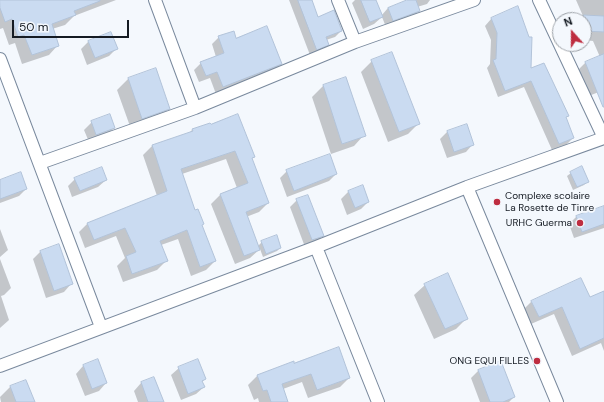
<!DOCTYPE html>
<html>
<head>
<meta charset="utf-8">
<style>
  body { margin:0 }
  #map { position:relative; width:604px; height:402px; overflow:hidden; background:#f4f8fd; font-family:"DM Sans",sans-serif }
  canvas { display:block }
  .north { position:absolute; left:552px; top:12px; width:40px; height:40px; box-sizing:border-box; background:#f4f8fd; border:1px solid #9ba0a6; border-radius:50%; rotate:339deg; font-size:11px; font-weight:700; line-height:16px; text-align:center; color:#151b23 }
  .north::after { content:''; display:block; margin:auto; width:14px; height:18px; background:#be2d40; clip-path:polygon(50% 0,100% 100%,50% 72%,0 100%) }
  .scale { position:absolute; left:12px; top:20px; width:117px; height:18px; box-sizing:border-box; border:2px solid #151b23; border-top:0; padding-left:5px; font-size:12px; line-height:14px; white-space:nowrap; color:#151b23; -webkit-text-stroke:3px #f4f8fd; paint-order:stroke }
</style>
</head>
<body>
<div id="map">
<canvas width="604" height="402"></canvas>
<div class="north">N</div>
<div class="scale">50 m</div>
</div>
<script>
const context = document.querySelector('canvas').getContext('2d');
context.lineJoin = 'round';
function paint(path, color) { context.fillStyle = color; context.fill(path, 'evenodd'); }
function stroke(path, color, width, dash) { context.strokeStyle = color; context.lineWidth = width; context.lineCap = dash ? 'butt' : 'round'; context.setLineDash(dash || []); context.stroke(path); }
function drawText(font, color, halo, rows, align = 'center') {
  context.font = font + ' "DM Sans",sans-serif'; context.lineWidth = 3.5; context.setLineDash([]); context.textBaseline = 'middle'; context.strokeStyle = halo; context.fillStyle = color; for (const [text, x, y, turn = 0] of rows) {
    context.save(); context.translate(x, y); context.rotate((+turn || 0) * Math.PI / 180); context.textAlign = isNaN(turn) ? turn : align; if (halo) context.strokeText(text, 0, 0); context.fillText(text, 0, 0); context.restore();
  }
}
const shadow = new Path2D(`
  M0,0h116l-42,16 -9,9 -13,4 6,16 -9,10 -27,9 -7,-21 -6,2 -6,-17 -3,1z
  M289,0h22l7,18 23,13 -6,6 -9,3 2,4 -7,7 -11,4z
  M355,0h20l6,16 7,-8 22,-8h20l-3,4 -10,3 2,4 -8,7 -25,9 -4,-10 -8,7 -11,5 -11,-26z
  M576,0h28v90l-18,7 -10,-25 10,-10 14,-5 -7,-16 -9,-1v-20h-21l5,-5 15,1z
  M517,8l13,61 38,46 -3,3 8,20 -7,7 -14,5 -28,-63 -26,10 -11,-29 3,-4 1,-24 -6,-14 6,-7z
  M560,23v16h-3l1,-14z
  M219,37l17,2 45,25 -7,7 -58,23 -6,-16 -11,4 -5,-12 7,-7 15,-6 -4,-13z
  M88,42l28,7 -7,7 -22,9 -6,-16z
  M372,61l46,63 -10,10 -20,8 -27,-70z
  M156,70l13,38 -10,11 -28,10 -14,-39 11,-11z
  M346,78l18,57 -10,11 -23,8 -19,-57 11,-11z
  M92,122l22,6 -7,7 -18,7 -5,-12z
  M192,130l61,27 -2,2 17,44 -9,9 -13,5 12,29 4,-4 18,6 -3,3 -14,6 -3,-8 -10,9 -15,6 -24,-60 9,-9 17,-7 -11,-29 -44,15 13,37 20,50 -9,9 -15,6 -13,-37 -17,6 5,16 -9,9 -34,12 -6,-16 8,-8 -9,-22 -31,12 -6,-16 9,-9 69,-27 -14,-41 9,-9 37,-13z
  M447,132l26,12 -7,8 -19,6 -7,-19z
  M287,171l49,3 -7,7 -42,16 -7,-19z
  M571,173l17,8 -4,4 -11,5 -6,-14z
  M75,179l31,1 -8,7 -26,10 -4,-11z
  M0,181l26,8 -7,7 -19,7z
  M362,187l6,15 -7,7 -14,6 -6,-16 7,-7z
  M297,200l26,35 -8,8 -10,4 -15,-40z
  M604,207v21l-30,10 -5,-14 7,-7z
  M0,229l8,21 -8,7z
  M58,245l13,39 -7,8 -18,6 -13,-39 7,-7z
  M0,259l11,29 -7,7 -3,1 8,24 -9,8z
  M425,285l42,33 -11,11 -22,10 -20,-44z
  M604,292v59l-3,-8 -29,13 -18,-42 -23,10 -7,-15 8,-8 57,-3z
  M97,361l9,22 -7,8 -14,5 -9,-22 7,-8z
  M293,363l1,1 55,14 -9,9 -32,11 -6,-16 -19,7 4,13h-28l-1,-4 -4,2 -6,-15 9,-9z
  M179,368l26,11 -3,3 2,5 -8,7 -15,6 -10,-25z
  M478,371l36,26 -5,5h-29l-9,-24z
  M153,379l7,23h-22l-4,-11 7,-8z
  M26,381l8,21h-33l-1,-5 10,-10z`);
const building = new Path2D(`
  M0,0h100v1l-26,10 2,4 -24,9 7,22 -27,9 -8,-20 -6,2 -6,-18 -7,3 -5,-14z
  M298,0h14l6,17 16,-7 8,21 -16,6 3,8 -12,5z
  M361,0h15l7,17 -13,5z
  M407,0h9l4,11 -27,10 -5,-13z
  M518,6l11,31h3l-1,31 13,-5 25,53 -3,1 8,21 -15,6 -28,-63 -26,10 -12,-31 3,-1 1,-26 -6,-15z
  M584,15l20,1v16l-20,-1z
  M267,26l15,38 -59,23 -6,-15 -11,4 -6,-14 24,-9 -6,-17 16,-5 2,7z
  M111,32l7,17 -23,9 -7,-17z
  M392,52l28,72 -21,8 -28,-72z
  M604,54v53h-1l-18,-45z
  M156,68l14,41 -28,10 -14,-41z
  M346,77l20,59 -24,8 -19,-59z
  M110,114l5,14 -19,7 -5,-14z
  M238,114l17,43 -3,1 17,45 -23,9 14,38 -16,6 -24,-62 28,-11 -13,-32 -54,18 14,41 3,-1 6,15 -2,1 14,36 -16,6 -13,-37 -27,11 8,20 -36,13 -6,-18 10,-4 -11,-24 -31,12 -7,-17 80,-32 -15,-46 41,-14 -1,-2 18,-6 1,1z
  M467,124l7,21 -20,7 -7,-21z
  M330,154l7,20 -43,17 -8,-21z
  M582,166l7,16 -12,5 -7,-15z
  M102,167l5,13 -27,11 -6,-13z
  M21,172l6,17 -27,10v-19z
  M363,185l6,17 -14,6 -7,-17z
  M308,195l16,41 -12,4 -16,-41z
  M604,206v18l-22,8 -6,-16z
  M277,235l4,13 -15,6 -5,-13z
  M59,244l14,40 -19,7 -14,-40z
  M448,273l20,46 -23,10 -21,-45z
  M581,278l9,19 14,-6v47l-24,11 -18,-42 -23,10 -8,-16z
  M339,347l11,31 -33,12 -6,-16 -29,10 6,18h-17l-4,-12 -4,1 -6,-16 37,-14v2z
  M98,359l9,24 -15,6 -9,-24z
  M198,359l8,20 -4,2 3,6 -17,7 -10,-27z
  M501,361l14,36 -12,5h-13l-12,-32z
  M154,377l10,25h-16l-7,-20z
  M26,380l9,22h-19l-6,-16z`);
const street = new Path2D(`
  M155,0l40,108
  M338,0l17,42
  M539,0l65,138
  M0,59l101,268
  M40,163l155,-55 160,-66 119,-42
  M467,187l90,215
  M316,247l62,155
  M0,366l316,-119 151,-60 137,-49`);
const markers = [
  [497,202,4,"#be2d40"],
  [580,223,4,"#be2d40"],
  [537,361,4,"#be2d40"]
];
const poiNames = [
  ["Complexe scolaire",505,196,"left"],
  ["La Rosette de Tinre",505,208,"left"],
  ["URHC Guerma",572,223],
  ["ONG EQUI FILLES",529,361]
];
paint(shadow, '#0003');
paint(building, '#cadbf1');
stroke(building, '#b2c3d9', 1);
stroke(street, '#79899d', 14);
stroke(street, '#fff', 12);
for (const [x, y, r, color] of markers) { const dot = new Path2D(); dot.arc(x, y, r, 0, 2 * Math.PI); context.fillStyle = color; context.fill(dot); stroke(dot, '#f4f8fd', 1.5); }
drawText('10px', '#151b23', '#f4f8fd', poiNames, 'right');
</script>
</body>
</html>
